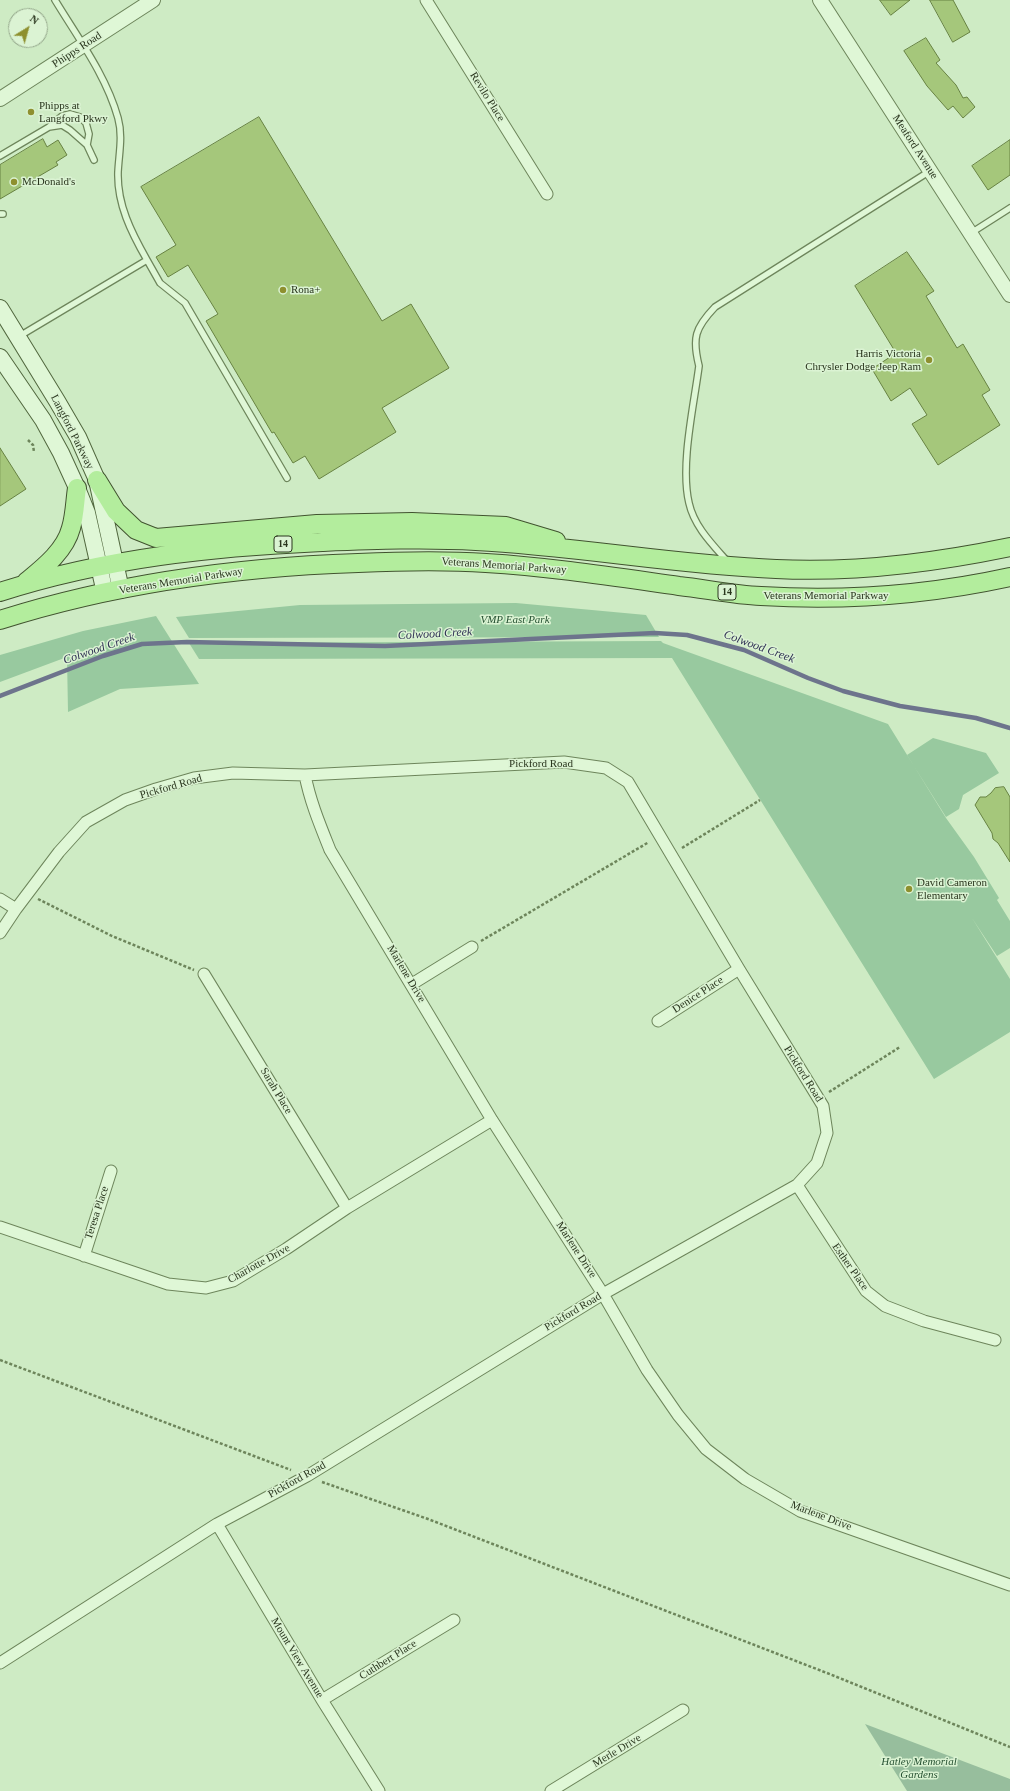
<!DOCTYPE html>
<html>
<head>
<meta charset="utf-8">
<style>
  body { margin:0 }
  #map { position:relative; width:1010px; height:1791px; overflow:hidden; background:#ceebc4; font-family:"Times New Roman",serif }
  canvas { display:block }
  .north { position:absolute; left:8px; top:8px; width:40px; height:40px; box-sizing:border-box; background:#dbf3d3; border:1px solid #94a78b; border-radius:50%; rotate:37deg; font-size:11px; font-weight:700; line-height:16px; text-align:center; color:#2a361e }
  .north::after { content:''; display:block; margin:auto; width:14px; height:18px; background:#8e902f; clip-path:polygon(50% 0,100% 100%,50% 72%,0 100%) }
</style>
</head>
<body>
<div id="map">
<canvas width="1010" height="1791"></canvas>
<div class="north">N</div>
</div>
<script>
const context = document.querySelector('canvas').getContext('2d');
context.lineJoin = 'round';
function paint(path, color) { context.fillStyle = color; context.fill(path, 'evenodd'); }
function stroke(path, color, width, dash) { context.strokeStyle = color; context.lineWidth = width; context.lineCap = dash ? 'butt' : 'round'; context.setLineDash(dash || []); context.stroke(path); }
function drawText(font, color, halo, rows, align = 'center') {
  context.font = font + ' "Times New Roman",serif'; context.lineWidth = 3; context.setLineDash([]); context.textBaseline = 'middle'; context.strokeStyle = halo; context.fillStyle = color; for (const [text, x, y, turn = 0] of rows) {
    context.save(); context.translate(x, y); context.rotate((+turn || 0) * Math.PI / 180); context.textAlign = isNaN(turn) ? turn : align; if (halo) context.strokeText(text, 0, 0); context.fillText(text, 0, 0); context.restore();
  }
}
const green = new Path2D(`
  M516,603l130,12 13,22 -470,1 -13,-21 124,-12z
  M156,616l43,68 -79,5 -52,23 -1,-55 -67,25v-27l83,-24z
  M661,641l2,2 225,81 58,94 28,39 25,41 -2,2 13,21v27l-13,8 -25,-38 38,61v53l-76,47 -262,-421 -473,1 -10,-16z
  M933,738l53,15 13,20 -36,22 -4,14 -13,8 -39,-62z`);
const cemetery = new Path2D(`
  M865,1724l145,55v12h-103z`);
const stream = new Path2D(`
  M0,696l103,-40 39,-12 45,-2 198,4 270,-13 32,2 57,15 64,28 35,13 57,15 76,12 34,10`);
const building = new Path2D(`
  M880,0h30l-19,15z
  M930,0h23l17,32 -17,10z
  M926,38l14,22 -4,3 20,22 7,13 4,-1 8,10 -12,11 -10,-12 -5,4 -21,-24 -23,-35z
  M259,117l123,204 29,-17 38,64 -67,40 14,24 -77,47 -14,-23 -12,7 -19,-31 -2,1 -66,-112 12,-7 -30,-49 -20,12 -12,-20 20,-12 -35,-58z
  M43,139l4,8 11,-7 9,15 -11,7 2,3 -58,34v-34z
  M1010,140v35l-22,15 -16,-24z
  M907,252l27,39 -8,5 31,52 6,-4 27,46 -8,5 18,30 -62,40 -26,-41 15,-9 -17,-27 -19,13 -19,-32 24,-16 -41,-67z
  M0,448l26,41 -26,17z
  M1004,787l6,10v65l-12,-19 -5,-4 -1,-6 -17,-28 5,-8h6l5,-4 4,-5z`);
const path = new Path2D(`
  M28,440l5,5 1,7
  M682,848l78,-48
  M38,899l74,37 82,34
  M481,941l168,-99
  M829,1092l71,-45
  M0,1360l291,110
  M322,1482l106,37 399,154 183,74`);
const service = new Path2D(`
  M49,127l13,-2 8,5 17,15 7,15
  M0,156l49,-29 13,-11 8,-2 10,3 6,6 3,11 -2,11
  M0,214h3
  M971,233l39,-25
  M147,260l13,23 25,20 102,175
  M18,337l129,-77c-16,-28 -30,-56 -29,-88 1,-19 5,-36 0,-54 -12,-43 -40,-80 -63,-118
  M727,561c-15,-17 -33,-35 -38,-58 -9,-38 5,-98 10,-137 -7,-28 -4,-38 16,-59l215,-136`);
const minor = new Path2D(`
  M426,0l121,194
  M305,775c5,26 15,50 25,75l162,270 111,174 44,76 31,45 28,34 39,30 55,32 210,74
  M0,899l16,10
  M0,933l16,-24 43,-57 27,-30 39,-22 31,-11 38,-11 39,-5 72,2 259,-13 42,6 22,14 111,187 84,137 4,27 -10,30 -20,22 -194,109 -296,182 -90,48 -217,139
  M204,974l143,234
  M412,984l60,-37
  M658,1021l81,-52
  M797,1185l69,106 19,15 39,15 71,19
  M0,1227l168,57 38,4 27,-7 53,-32 61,-41 145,-88
  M84,1256l27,-85
  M217,1524l105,176 57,91
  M322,1700l132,-80
  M551,1791l132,-81`);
const tertiary = new Path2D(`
  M820,0l190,295
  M0,99l153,-99`);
const secondary = new Path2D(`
  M0,308l57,93 21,36 19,43 24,110
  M0,357l43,63 18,33 16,35 10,25 18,80`);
const primary = new Path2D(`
  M97,480l19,31 20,19 20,8 161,-14 95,-2 94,4 50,15
  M26,582c17,-14 39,-31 45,-54 4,-13 4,-27 6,-40
  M0,592c106,-34 212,-45 322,-50 52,-2 103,-4 154,-1 100,5 200,24 300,28 79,4 157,-6 234,-22
  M0,620c113,-36 240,-53 358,-57 43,-2 86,-3 128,0 65,4 129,14 193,23 27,3 55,9 82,10 83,5 167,-1 249,-19`);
const markers = [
  [31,112,4,"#8e902f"],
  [14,182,4,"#8e902f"],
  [283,290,4,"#8e902f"],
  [929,360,4,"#8e902f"],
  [909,889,4,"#8e902f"]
];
const shields = [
  [283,544,18],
  [727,592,18]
];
const shieldNames = [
  ["14",283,544],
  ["14",727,592]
];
const streetNames = [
  ["Phipps Road",77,50,-33],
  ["Revilo Place",487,97,58],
  ["Meaford Avenue",915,147,57],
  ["Langford Parkway",72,432,63],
  ["Veterans Memorial Parkway",504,566,4],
  ["Veterans Memorial Parkway",181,581,-9],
  ["Veterans Memorial Parkway",826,596],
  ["Pickford Road",541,764],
  ["Pickford Road",171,787,-16],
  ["Marlene Drive",406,974,59],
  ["Denice Place",698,995,-33],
  ["Pickford Road",803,1074,58],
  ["Sarah Place",276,1091,59],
  ["Teresa Place",97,1213,-72],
  ["Marlene Drive",576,1250,57],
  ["Charlotte Drive",259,1264,-29],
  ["Esther Place",850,1267,55],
  ["Pickford Road",573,1312,-31],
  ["Pickford Road",297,1480,-29],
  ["Marlene Drive",821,1516,21],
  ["Mount View Avenue",297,1658,59],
  ["Cuthbert Place",388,1660,-32],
  ["Merle Drive",617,1751,-31]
];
const poiNames = [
  ["Phipps at",39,106],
  ["Langford Pkwy",39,119],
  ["McDonald's",22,182],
  ["Rona+",291,290],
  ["Harris Victoria",921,354,"right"],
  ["Chrysler Dodge Jeep Ram",921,367,"right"],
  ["David Cameron",917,883],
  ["Elementary",917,896]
];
const parkNames = [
  ["VMP East Park",515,620],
  ["Hatley Memorial",919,1762],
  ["Gardens",919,1775]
];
const waterNames = [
  ["Colwood Creek",435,634,-3],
  ["Colwood Creek",759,647,20],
  ["Colwood Creek",99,649,-19]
];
paint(green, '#98c99f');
paint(cemetery, '#97be9d');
stroke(stream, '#6d748c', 4.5);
paint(building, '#a5c77b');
stroke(building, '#678242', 1);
stroke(service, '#6d855b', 8);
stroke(minor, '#6d855b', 13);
stroke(tertiary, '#6d855b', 16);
stroke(secondary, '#51673e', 18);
stroke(primary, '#41532f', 20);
stroke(path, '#6d855b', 2.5, [3, 2]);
stroke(service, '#dff7d6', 5.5);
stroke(minor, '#dff7d6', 11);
stroke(tertiary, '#dff7d6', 14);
stroke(secondary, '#dff7d6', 16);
stroke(primary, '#b3ed9d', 18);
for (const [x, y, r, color] of markers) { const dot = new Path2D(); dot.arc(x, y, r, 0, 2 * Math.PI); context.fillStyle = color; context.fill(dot); stroke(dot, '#dbf3d3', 1.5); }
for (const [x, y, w] of shields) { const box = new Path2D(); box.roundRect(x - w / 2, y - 8, w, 16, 3); context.fillStyle = '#dbf3d3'; context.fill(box); stroke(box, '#2a361e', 1); }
drawText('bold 10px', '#2a361e', null, shieldNames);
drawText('11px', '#2a361e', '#dbf3d3', streetNames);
drawText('11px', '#2a361e', '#dbf3d3', poiNames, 'left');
drawText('italic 11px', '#265132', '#dbf3d3', parkNames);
drawText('italic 12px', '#2f3054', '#dbf3d3', waterNames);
</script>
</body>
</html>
